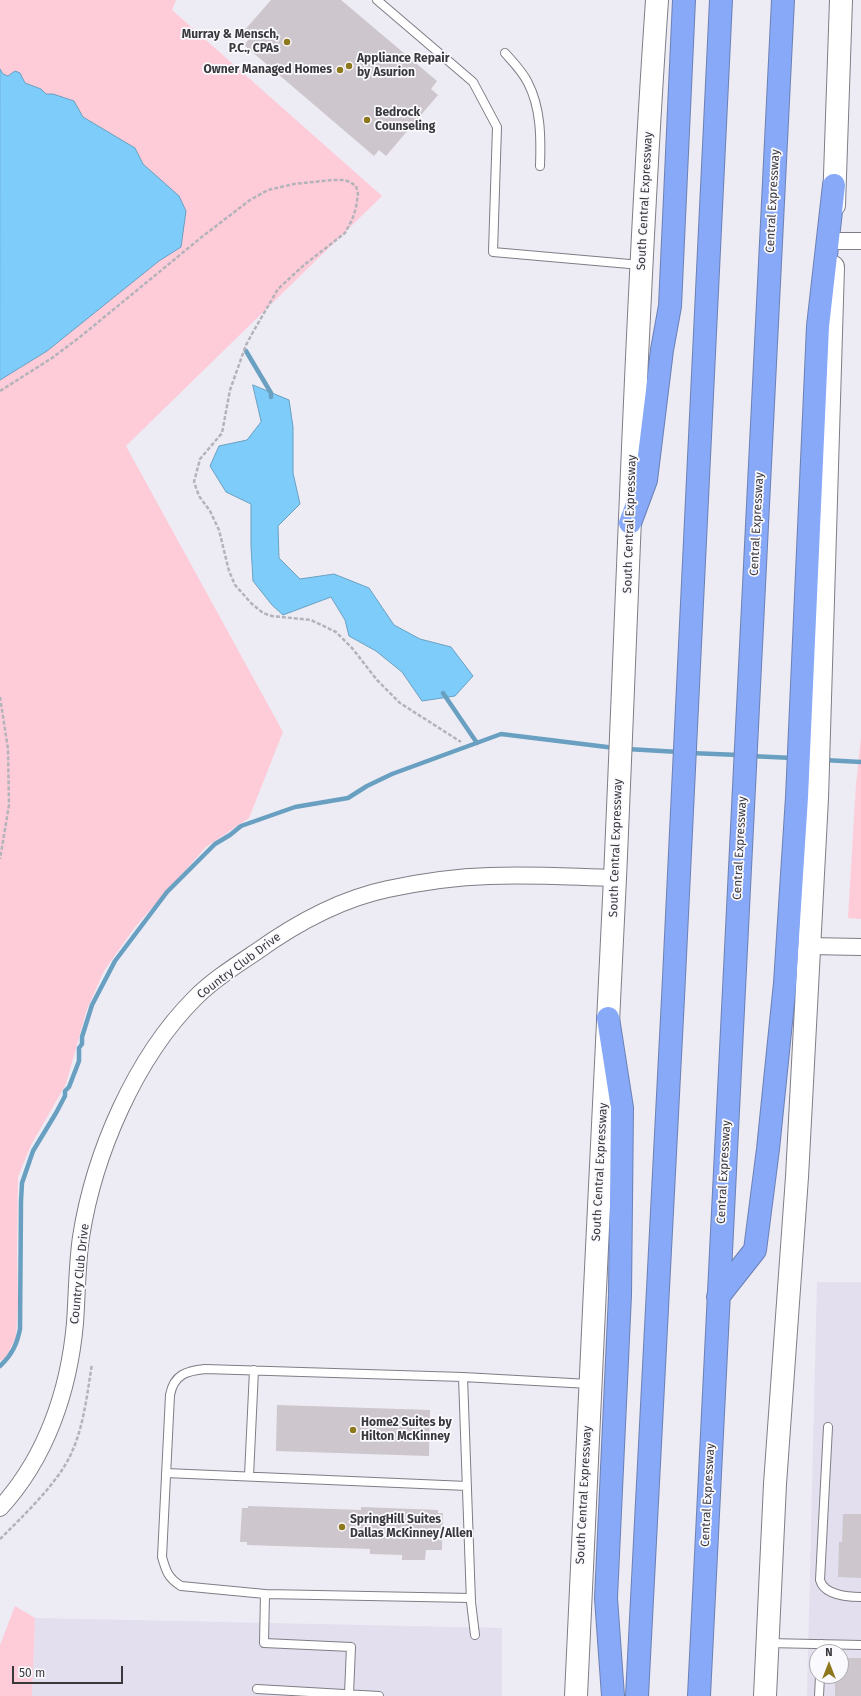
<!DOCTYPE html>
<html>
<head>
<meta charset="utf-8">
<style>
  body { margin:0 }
  #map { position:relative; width:861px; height:1696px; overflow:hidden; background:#edebf4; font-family:"Fira Sans",sans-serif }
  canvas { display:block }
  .north { position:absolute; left:809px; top:1644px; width:40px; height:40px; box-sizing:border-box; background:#faf9fe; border:1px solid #adacb0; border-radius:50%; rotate:0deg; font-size:11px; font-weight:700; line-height:16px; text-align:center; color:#39383b }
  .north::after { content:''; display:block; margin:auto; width:14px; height:18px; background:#8e781d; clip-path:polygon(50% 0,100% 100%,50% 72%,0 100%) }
  .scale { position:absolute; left:12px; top:1666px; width:111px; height:18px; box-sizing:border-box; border:2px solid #39383b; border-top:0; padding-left:5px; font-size:12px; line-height:14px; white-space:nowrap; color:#39383b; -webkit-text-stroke:3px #faf9fe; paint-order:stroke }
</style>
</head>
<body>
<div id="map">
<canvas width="861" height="1696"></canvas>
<div class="north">N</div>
<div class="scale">50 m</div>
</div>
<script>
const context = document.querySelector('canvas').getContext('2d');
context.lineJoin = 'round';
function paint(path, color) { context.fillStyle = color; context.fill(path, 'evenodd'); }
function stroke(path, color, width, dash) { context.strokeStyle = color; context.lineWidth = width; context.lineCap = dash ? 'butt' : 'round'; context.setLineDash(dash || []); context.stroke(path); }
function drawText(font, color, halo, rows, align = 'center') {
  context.font = font + ' "Fira Sans",sans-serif'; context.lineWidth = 3.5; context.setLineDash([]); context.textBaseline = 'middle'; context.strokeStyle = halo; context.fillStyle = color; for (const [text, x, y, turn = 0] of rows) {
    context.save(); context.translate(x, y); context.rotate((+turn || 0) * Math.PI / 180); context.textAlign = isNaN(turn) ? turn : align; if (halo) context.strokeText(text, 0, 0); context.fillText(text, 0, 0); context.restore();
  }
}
const built = new Path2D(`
  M817,1282h44v414h-54zM817,1652h24v24h-24z
  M35,1618l467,10v68h-470z`);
const green = new Path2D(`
  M0,0h176l-4,10 210,186 -256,250 157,286 -34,86 -43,29 -71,80 -31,44 -17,38 -21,75 -35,61 -13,32 -1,76 1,52 -2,32 -10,20 -6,4z
  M861,737v182l-13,-1 8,-134z
  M15,1606l20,12 -3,78h-32v-51z`);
const water = new Path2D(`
  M0,69l3,5 5,2 7,-5 5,2 5,10 16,6 5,5h7l21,7 9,16 52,31 8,16 36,32 7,15 -5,36 -22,14 -112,90 -47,29z
  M253,385l36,15 4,27v46l7,31 -22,22 1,32 21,21 34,-5 35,14 25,37 26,14 31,8 22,29 -18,20 -33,5 -20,-29 -26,-21 -27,-15 -4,-16 -14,-23 -48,18 -11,-10 -19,-24 -2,-35v-42l-25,-12 -16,-26 9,-20 28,-6 14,-18z`);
const stream = new Path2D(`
  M246,351l25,42v4
  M443,693l34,50
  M627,749l52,3
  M690,753l49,2
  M750,756l43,2
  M824,760l37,2
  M0,1366c12,-11 17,-22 20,-37l1,-128 1,-18 11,-32 23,-38 9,-17v-5l4,-4 10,-26v-13l3,-4v-7l10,-32 23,-44 52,-69 48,-48 15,-9 11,-9 54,-19 53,-9 19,-12 25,-12 109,-40 114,14`);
const building = new Path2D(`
  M271,0h70l96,81 -6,8 7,6 -52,61 -7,-6 -5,6 -130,-111 6,-7 -7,-6z
  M277,1405l153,5 -1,46 -153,-5z
  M248,1506l113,4v-3l77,3v3h5l-1,37h-16l-1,10h-23v-5l-32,-1v-5l-123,-4v-3h-7l2,-34h6z
  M843,1514h18v64l-23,-1 1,-35h3z
  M841,1658h20v38h-26v-20h6z`);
const path = new Path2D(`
  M0,391l52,-33 28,-21 123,-101 47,-36 18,-10 26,-6 38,-4h12l6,2 6,4 2,8 -2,14 -4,12 -7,13 -41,32 -26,24 -25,43 -7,13 -16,45 -8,43 -22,26 -6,23 5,14 11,15 9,19 10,41 6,14 16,18 12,10 9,3 39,4 25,12 16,16 25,32 23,23 61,39
  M0,697l8,52 1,56 -9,54
  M0,1539c23,-23 58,-56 71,-85 13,-28 16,-60 21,-90`);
const lane = new Path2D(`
  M377,0l96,82 24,45 -4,125 148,13
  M505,53c8,9 18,19 23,30 13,25 13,55 12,83
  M463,1377l126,7
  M828,1427l-8,153c4,15 28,17 41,17
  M166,1473l301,13
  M249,1476l5,-106
  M265,1594l206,4
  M768,1643l93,2
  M821,1652l1,-8
  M257,1689l122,7
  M349,1694l2,-47 -87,-4 1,-49 -84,-8c-13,-8 -15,-15 -19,-29l8,-162c4,-21 17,-24 35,-26l258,8 8,225 4,33
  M819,1696l1,-20`);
const street = new Path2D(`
  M833,241h28
  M809,946l52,1
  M0,1508c46,-50 69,-117 75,-185 2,-28 2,-58 6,-86 13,-83 54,-179 114,-239 18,-18 40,-32 61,-46 39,-28 84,-53 132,-63 33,-7 67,-12 101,-13 42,-2 84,1 126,2`);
const secondary = new Path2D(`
  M834,205l7,-205
  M576,1696c11,-273 27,-545 39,-818 13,-293 22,-586 42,-878
  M765,1696l10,-212 22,-307 20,-379 16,-531`);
const highway = new Path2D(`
  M630,523l16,-43 16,-130 8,-44 14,-306
  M608,1018l14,90 -2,187 -14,303 7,98
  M718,1297l37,-47 13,-101 17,-166 12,-186 21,-471 16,-141
  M637,1696l36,-698 48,-998
  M699,1696l84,-1696`);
const markers = [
  [287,42,4,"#8e781d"],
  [349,66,4,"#8e781d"],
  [340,70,4,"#8e781d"],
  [367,120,4,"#8e781d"],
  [353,1430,4,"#8e781d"],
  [342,1527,4,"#8e781d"]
];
const poiNames = [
  ["Murray & Mensch,",279,35,"right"],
  ["P.C., CPAs",279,49,"right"],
  ["Appliance Repair",357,59],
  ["by Asurion",357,73],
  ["Owner Managed Homes",332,70,"right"],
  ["Bedrock",375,113],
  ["Counseling",375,127],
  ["Home2 Suites by",361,1423],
  ["Hilton McKinney",361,1437],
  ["SpringHill Suites",350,1520],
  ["Dallas McKinney/Allen",350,1534]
];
const streetNames = [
  ["South Central Expressway",645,201,-87],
  ["Central Expressway",773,201,-87],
  ["South Central Expressway",630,524,-88],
  ["Central Expressway",757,524,-87],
  ["South Central Expressway",616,848,-88],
  ["Central Expressway",740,848,-87],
  ["Country Club Drive",239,966,-37],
  ["South Central Expressway",600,1172,-87],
  ["Central Expressway",724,1172,-87],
  ["Country Club Drive",80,1274,-84],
  ["South Central Expressway",584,1495,-87],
  ["Central Expressway",708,1495,-87]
];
paint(built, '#e3dfef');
paint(green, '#feccd9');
paint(water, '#7eccfa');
stroke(water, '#69a0c1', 1);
stroke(stream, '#69a0c1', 4.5);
paint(building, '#cdc6cc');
stroke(lane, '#7f7d85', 10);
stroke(street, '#7f7d85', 18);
stroke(secondary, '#7f7d85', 24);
stroke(highway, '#6c81b5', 24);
stroke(path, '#b4b3ba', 2.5, [4, 2]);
stroke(lane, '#fff', 8);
stroke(street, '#fff', 16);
stroke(secondary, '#fff', 22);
stroke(highway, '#88a9f7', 22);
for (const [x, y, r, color] of markers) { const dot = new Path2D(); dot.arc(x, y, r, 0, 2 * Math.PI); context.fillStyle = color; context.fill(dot); stroke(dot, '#faf9fe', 1.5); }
drawText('bold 12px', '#39383b', '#faf9fe', poiNames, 'left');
drawText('12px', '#39383b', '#faf9fe', streetNames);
</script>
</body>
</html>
